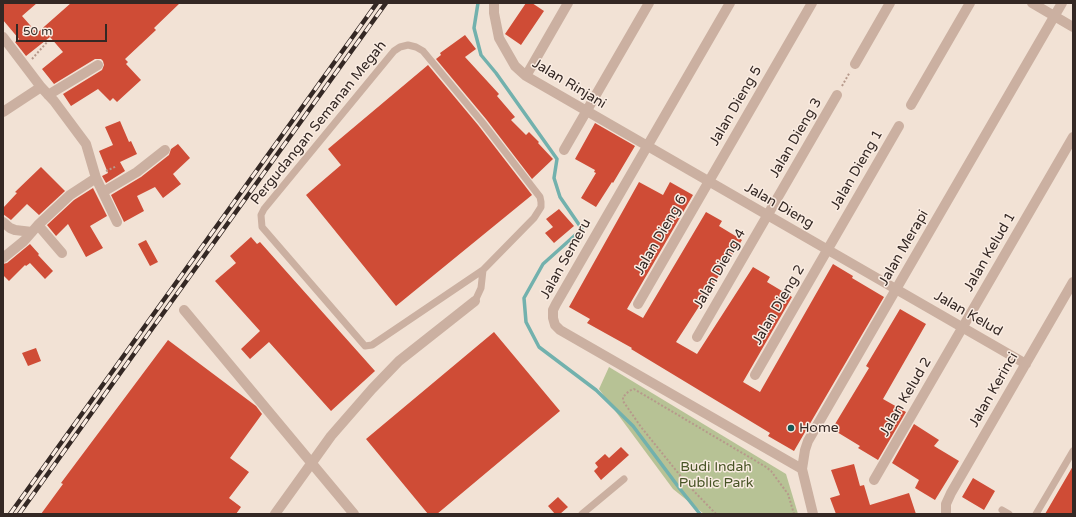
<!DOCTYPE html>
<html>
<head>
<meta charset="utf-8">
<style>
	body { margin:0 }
	#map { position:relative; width:1076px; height:517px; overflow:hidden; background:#f2e2d5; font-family:"Varela Round",sans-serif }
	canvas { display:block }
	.frame { position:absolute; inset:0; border:4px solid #342824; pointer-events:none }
	.scale { position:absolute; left:16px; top:24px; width:91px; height:18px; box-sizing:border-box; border:2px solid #342824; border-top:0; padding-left:5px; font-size:12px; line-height:14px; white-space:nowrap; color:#342824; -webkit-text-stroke:3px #faece2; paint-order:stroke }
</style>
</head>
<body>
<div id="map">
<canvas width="1076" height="517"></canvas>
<div class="frame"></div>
<div class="scale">50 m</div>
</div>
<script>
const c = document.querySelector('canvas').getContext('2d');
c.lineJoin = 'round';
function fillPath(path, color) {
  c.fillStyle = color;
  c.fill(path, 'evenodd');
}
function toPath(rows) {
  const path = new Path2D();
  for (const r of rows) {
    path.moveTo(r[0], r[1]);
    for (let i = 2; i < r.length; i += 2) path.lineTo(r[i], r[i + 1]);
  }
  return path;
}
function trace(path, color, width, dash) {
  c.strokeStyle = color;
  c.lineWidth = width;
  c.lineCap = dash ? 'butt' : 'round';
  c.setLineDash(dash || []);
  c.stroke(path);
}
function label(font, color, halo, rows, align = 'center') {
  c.font = font + ' "Varela Round",sans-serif';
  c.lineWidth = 3;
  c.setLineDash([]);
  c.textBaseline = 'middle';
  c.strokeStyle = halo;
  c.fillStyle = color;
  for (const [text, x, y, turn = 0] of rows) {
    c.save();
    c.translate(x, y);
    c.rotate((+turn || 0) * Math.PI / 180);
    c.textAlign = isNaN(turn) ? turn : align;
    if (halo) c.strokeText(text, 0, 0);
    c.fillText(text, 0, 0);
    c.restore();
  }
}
const green = toPath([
	[609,367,786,474,798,514,704,514,673,489,599,389]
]);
const stream = toPath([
	[478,3,474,28,481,55,496,73,557,159,554,178,560,197,582,229,543,264,524,298,526,322,539,347,596,390,633,426,680,489,700,514]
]);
const building = toPath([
	[3,3,37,3,22,16,37,33,71,3,180,3,154,28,156,30,125,59,128,62,126,64,141,80,117,102,113,98,110,101,98,89,71,106,63,94,102,70,104,65,103,61,101,59,95,59,54,84,42,69,63,52,50,37,26,56,15,42,19,39,3,20],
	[526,3,532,3,544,11,521,45,505,34],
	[465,35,476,49,465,57,499,94,497,96,515,117,511,120,526,135,529,132,539,142,538,143,553,159,532,179,486,119,436,59,441,55,440,53],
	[428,65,478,125,532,195,396,306,306,195,341,165,328,149],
	[120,121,129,142,131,141,137,154,120,162,125,171,106,183,102,176,108,173,99,151,113,145,105,127],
	[595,123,635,146,613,183,612,182,596,207,581,198,596,173,594,172,595,170,575,159],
	[178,144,190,158,173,174,181,184,163,198,155,187,137,196,144,211,124,222,111,195,141,177,169,155,171,149],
	[41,167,65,191,39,215,27,204,11,220,3,214,3,208,17,193,15,192],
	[639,182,663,195,670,182,693,195,627,309,643,318,706,212,722,221,719,226,742,240,676,342,697,354,753,267,770,277,767,282,792,297,743,382,760,392,833,264,853,276,852,278,884,297,794,451,768,436,770,433,631,349,632,348,587,323,590,319,569,307],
	[93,188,107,216,90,226,103,248,86,257,68,224,56,236,47,225,74,200],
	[559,209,574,226,554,243,545,233,553,227,546,219],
	[251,237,257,244,260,242,375,371,331,411,269,342,250,359,241,349,260,331,215,281,236,263,230,256],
	[146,240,158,262,150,266,138,244],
	[30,244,39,254,38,255,53,271,45,279,30,263,26,266,25,265,9,281,3,275,3,264,7,263],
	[900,309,926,324,883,399,906,412,878,460,858,448,860,446,832,429,869,368,866,366],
	[494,332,560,411,437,514,428,514,366,439],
	[168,340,256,406,262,414,230,458,249,472,229,498,241,507,236,514,41,514,63,484,61,483],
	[36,348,41,361,28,366,22,353],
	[914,424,939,440,934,446,959,461,935,500,915,488,919,480,892,463],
	[621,447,629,455,601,480,594,471,598,467,595,463,605,454,609,458],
	[854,464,860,486,864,485,870,505,909,493,916,514,836,514,830,498,840,495,831,470],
	[1073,466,1073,514,1045,514],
	[973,478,995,491,984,510,962,497],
	[558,497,568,507,560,514,555,514,548,506]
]);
const path = toPath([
	[32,59,48,41],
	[842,86,850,72],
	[106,171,117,166],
	[716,514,687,484,641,427,623,401,623,397,629,391,634,389,766,467,771,471,788,494,794,514]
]);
const lane = toPath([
	[475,301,481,288,483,270,534,218,541,207,541,202,540,197,482,122,423,51,416,47,408,45,400,47,394,51,264,209,261,215,262,227,365,346,372,345,483,270],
	[1002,510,1009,514],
	[582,514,624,479],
	[1036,514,1073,451]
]);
const street = toPath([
	[494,3,494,13,499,38,515,66,526,76,1026,364],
	[730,3,556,304,553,310,553,318,555,325,560,330,802,469],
	[1032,3,1073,27],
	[3,37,41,87,54,101,86,144,96,178,117,222],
	[855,64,890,3],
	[526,76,568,3],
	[48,95,98,65],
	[911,105,970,3],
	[3,112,41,87],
	[564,150,649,3],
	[103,192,137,172,165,150],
	[3,222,10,228,15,230,32,232],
	[38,225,62,253],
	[3,258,24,241,38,225,70,195,96,178],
	[638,304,812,3],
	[184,310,354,514],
	[697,337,837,95],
	[755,375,899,126],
	[874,480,1073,137],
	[275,514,331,436,372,389,399,361,475,301],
	[813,514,802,469,805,450,808,441,1062,3],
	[946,514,946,504,951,493,1073,282]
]);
const rail = toPath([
	[10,514,377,3],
	[19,514,386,3]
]);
const markers = [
	[791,428,4,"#175856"]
];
const streetNames = [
	["Jalan Rinjani",569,84,31],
	["Jalan Dieng 5",736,106,-60],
	["Pergudangan Semanan Megah",319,123,-51],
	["Jalan Dieng 3",796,138,-60],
	["Jalan Dieng 1",857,170,-60],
	["Jalan Dieng",779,206,30],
	["Jalan Dieng 6",661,235,-60],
	["Jalan Merapi",904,248,-60],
	["Jalan Kelud 1",990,252,-60],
	["Jalan Semeru",566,259,-61],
	["Jalan Dieng 4",720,269,-60],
	["Jalan Dieng 2",779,305,-60],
	["Jalan Kelud",968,314,30],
	["Jalan Kerinci",994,390,-60],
	["Jalan Kelud 2",906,397,-60]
];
const poiNames = [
	["Home",799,428]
];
const parkNames = [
	["Budi Indah",716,467],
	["Public Park",716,483]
];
fillPath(green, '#b7c295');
trace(stream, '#72b1ad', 3.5);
fillPath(building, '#cf4c36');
trace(path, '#b7998b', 2, [2, 2]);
trace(lane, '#cbb0a1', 7);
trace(street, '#cbb0a1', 10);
trace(rail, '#342824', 4.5);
trace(rail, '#faece2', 3, [9]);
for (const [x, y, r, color] of markers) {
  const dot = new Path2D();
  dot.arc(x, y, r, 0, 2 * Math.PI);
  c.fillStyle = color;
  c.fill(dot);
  trace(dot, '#faece2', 1.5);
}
label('14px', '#342824', '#faece2', streetNames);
label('14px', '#342824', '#faece2', poiNames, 'left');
label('14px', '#485426', '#faece2', parkNames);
</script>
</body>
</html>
